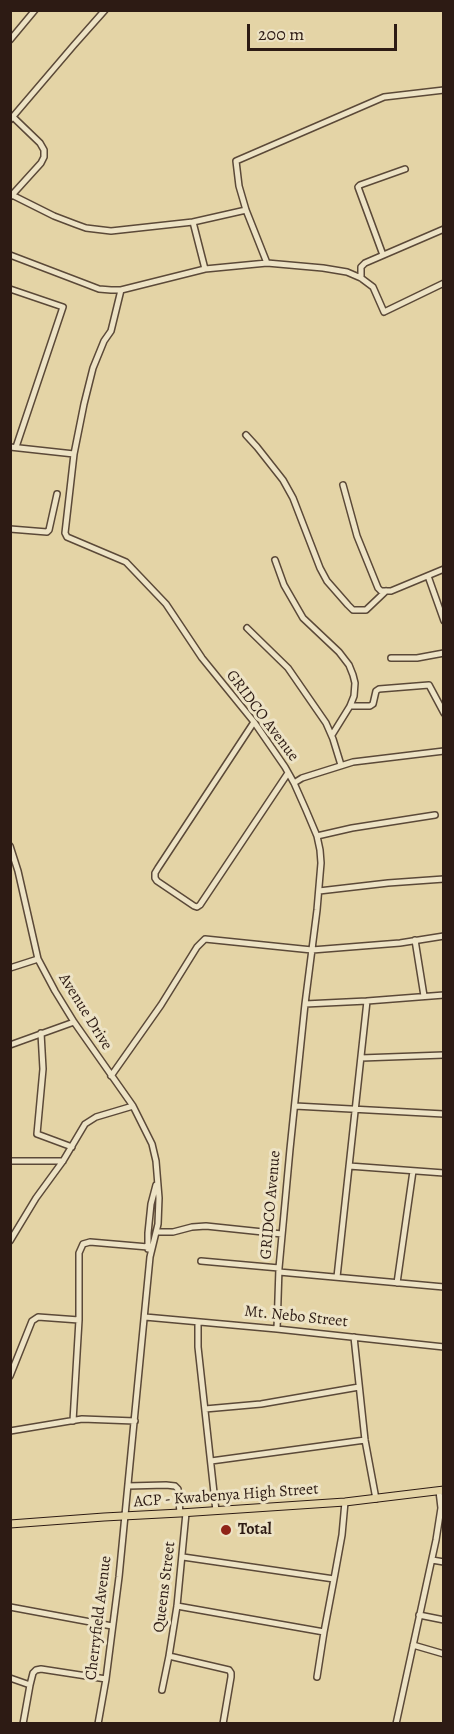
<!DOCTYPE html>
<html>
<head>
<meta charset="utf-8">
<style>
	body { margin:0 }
	#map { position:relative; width:454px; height:1734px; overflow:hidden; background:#e4d4a6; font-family:Alegreya,serif }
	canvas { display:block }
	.frame { position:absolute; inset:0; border:12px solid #2d1b14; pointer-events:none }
	.scale { position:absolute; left:247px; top:24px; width:150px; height:27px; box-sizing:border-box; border:3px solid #2d1b14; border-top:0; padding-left:8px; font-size:18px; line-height:21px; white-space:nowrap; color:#2d1b14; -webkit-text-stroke:4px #ede3c5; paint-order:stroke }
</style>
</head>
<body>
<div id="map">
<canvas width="454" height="1734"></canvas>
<div class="frame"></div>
<div class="scale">200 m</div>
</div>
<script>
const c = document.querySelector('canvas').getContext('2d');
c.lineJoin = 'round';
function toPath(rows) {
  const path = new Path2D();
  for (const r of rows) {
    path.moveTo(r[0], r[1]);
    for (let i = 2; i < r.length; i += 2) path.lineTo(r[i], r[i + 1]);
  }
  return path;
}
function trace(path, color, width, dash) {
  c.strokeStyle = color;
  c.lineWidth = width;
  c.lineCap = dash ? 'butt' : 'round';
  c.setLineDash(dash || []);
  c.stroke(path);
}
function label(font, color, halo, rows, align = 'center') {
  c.font = font + ' Alegreya,serif';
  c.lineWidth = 6;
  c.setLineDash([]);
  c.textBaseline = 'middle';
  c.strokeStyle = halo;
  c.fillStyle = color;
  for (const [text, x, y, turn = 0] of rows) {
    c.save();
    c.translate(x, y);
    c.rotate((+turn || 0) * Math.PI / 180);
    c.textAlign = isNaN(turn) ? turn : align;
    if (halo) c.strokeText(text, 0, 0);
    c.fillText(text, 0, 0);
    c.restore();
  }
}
const minor = toPath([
	[10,40,35,10],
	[10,120,74,45,105,10],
	[12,195,41,163,44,157,44,150,40,143,13,117],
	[10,197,12,195,54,216,75,224,86,228,111,231,193,222,246,210],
	[193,222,205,269],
	[10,255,86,284,99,289,111,290,121,290,205,269,267,263,323,268,347,272,361,278,373,287,384,312,444,283],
	[383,255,358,187,360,185,405,169],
	[267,263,246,210,239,186,236,161,384,97,444,90],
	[361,278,361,267,365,263,444,229],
	[10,289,63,307,16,447],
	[121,290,111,331,104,341,93,368,84,404,74,454,65,533,67,537,126,562,166,604,202,658,254,722,285,767,294,783,306,810,317,836,320,850,321,863,317,910,305,1004,290,1149,279,1268,277,1329],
	[246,435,257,447,283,480,293,498,320,568,327,581,348,605,353,610,366,610,386,591],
	[10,447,74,454],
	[343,485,357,536,378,588,381,591,391,591,444,569],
	[10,529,47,532,49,530,57,494],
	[275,560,284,585,303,618,339,652,349,665,353,675,355,683,354,696,350,706,332,735],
	[428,576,444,621],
	[247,628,288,668,326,723,333,739,341,765],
	[391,658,417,658,444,653],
	[350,706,370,706,373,704,376,691,379,689,429,685,444,713],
	[254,722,158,868,155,873,155,878,157,881,194,906,197,907,200,905,288,773],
	[294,783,302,778,353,762,444,751],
	[317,836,352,828,435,815],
	[10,846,18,871,38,959,55,991,74,1022,133,1106,152,1144,156,1161,159,1198,158,1224,150,1257,119,1577,106,1679,98,1724],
	[319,891,388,883,444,879],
	[415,940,424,996],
	[10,968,38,959],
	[305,1004,367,1001,444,995],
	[41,1033,43,1069,37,1134,72,1147],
	[10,1045,74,1022],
	[361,1058,444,1055],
	[111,1076,161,1005,197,947,205,939,312,950,400,943,444,936],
	[295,1106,444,1114],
	[10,1161,63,1161],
	[349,1166,444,1173],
	[157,1232,173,1232,192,1227,206,1226,282,1234],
	[10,1241,36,1198,63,1161,85,1124,96,1117,133,1106],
	[148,1249,148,1233,151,1204,156,1185],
	[201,1261,279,1268],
	[279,1272,444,1287],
	[337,1277,367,1001],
	[397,1283,413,1171],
	[145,1317,277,1329,444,1347],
	[198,1322,198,1347,216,1511],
	[354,1337,365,1440,376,1499],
	[10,1376,32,1321,38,1317,79,1320],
	[205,1409,261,1404,359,1387],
	[73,1421,79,1320,79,1253,83,1244,90,1242,148,1247],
	[10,1431,82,1419,135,1421],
	[211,1461,365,1440],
	[128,1486,166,1485,175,1486,178,1489,180,1513],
	[186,1513,177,1606,169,1656,229,1670,231,1673,231,1677,223,1724],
	[432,1560,444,1562],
	[334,1579,342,1535,345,1502],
	[177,1606,324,1632,334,1579,183,1557],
	[10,1607,112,1626],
	[419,1615,444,1620],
	[413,1645,444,1654],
	[317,1677,324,1632],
	[10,1678,30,1685],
	[162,1690,169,1656],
	[23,1724,30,1685,33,1673,36,1670,41,1669,106,1679],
	[396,1724,436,1540,441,1508,439,1491]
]);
const major = toPath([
	[10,1524,104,1517,180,1513,345,1502,444,1490]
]);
const markers = [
	[226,1530,6,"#8f2418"]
];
const streetNames = [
	["GRIDCO Avenue",262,716,53],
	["Avenue Drive",85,1012,58],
	["GRIDCO Avenue",271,1205,-85],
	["Mt. Nebo Street",296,1317,6],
	["ACP - Kwabenya High Street",226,1496,-4],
	["Queens Street",165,1587,-83],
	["Cherryfield Avenue",99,1618,-83]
];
const poiNames = [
	["Total",238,1530]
];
trace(minor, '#5b4938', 8);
trace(major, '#2d1b14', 9);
trace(minor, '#ede3c5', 5);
trace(major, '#e4d4a6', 7);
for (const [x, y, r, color] of markers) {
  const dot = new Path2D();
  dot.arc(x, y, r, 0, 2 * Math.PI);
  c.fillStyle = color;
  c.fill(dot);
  trace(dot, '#ede3c5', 2);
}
label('16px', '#2d1b14', '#ede3c5', streetNames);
label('bold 16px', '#2d1b14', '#ede3c5', poiNames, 'left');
</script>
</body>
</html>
